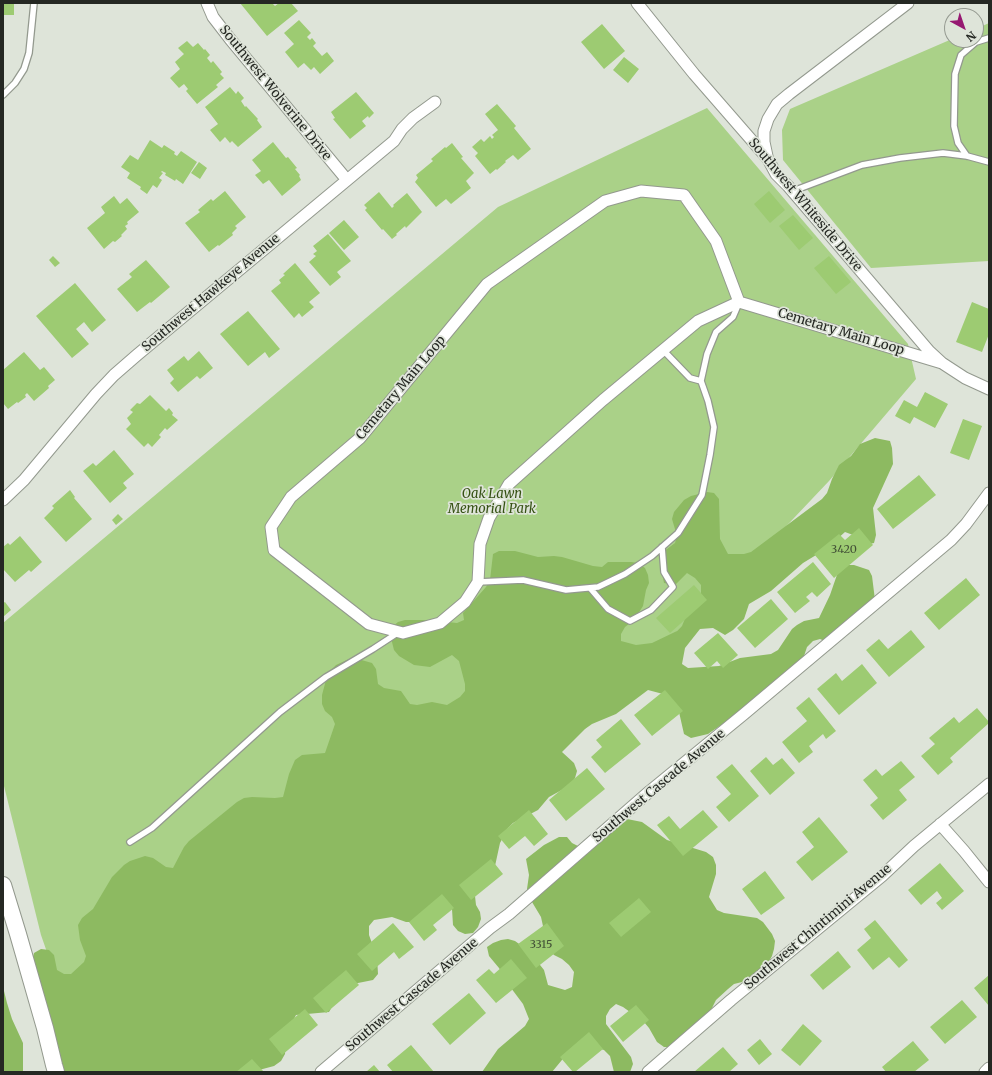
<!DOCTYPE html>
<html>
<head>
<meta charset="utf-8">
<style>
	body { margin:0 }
	#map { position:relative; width:992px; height:1075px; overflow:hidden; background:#dee4d9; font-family:Merriweather,serif }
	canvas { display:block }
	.frame { position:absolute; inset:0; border:4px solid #252823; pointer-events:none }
	.north { position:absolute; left:944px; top:8px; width:40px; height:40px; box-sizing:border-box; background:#dee4d9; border:1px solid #949990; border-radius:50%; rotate:140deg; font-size:11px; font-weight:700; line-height:16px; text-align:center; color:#252823 }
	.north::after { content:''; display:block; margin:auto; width:14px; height:18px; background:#961871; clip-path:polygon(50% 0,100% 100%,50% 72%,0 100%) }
</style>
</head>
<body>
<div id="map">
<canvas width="992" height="1075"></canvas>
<div class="frame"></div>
<div class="north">N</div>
</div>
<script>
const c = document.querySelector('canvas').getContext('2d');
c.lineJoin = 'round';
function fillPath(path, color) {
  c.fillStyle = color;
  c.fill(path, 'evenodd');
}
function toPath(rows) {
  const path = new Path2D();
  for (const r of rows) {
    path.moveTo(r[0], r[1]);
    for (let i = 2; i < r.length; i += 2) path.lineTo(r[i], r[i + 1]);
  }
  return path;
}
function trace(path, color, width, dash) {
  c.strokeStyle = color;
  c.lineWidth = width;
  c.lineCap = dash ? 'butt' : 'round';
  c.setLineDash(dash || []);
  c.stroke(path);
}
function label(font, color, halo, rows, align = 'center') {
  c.font = font + ' Merriweather,serif';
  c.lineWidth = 3.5;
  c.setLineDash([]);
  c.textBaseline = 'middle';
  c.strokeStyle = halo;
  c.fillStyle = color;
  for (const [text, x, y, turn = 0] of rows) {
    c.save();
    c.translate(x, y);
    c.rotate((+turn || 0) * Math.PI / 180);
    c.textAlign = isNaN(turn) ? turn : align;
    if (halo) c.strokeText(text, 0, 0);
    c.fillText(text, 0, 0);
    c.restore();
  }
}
const green = toPath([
	[989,23,989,261,871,268,783,160,782,130,790,109,952,39,976,40,976,29],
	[707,108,908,344,916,379,829,481,776,537,647,660,151,1072,77,1072,56,978,41,935,3,782,3,623,498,207]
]);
const forest = toPath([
	[875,438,890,441,892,448,893,464,873,508,876,535,874,543,865,545,853,535,845,532,826,549,803,563,771,591,749,604,744,619,733,630,725,635,713,628,700,629,685,648,682,664,688,668,719,666,740,658,771,654,778,650,792,629,797,625,804,621,819,618,830,595,839,569,847,565,854,565,869,570,872,576,875,600,827,642,820,639,813,641,807,647,802,662,737,714,708,734,691,738,684,734,679,712,663,694,648,690,616,714,592,724,585,729,562,752,574,763,577,771,575,778,571,785,549,797,538,810,513,823,508,828,500,843,495,866,475,896,476,905,480,912,481,919,478,927,473,933,465,934,458,931,453,925,452,909,441,901,415,922,406,922,392,917,374,920,369,926,369,935,377,957,378,974,373,980,348,985,342,990,329,1012,296,1015,289,1029,286,1037,285,1054,281,1061,274,1066,259,1070,256,1072,133,1072,124,1071,115,1072,55,1072,32,961,34,953,41,949,49,950,54,955,57,970,64,974,71,974,84,962,86,956,80,940,78,925,82,918,93,909,112,877,124,865,130,861,145,856,153,858,166,867,173,868,184,847,189,841,237,802,244,798,252,797,275,798,283,797,289,774,295,760,302,755,325,753,335,724,332,717,325,711,322,704,322,695,326,680,331,670,336,665,349,659,358,659,372,663,376,669,378,684,384,688,401,691,410,704,417,705,432,702,447,705,460,697,465,691,465,684,459,661,452,655,430,667,414,665,399,656,394,650,390,634,392,627,398,622,405,620,428,620,457,623,464,620,463,613,486,587,490,580,493,554,499,551,515,551,538,557,554,556,562,557,593,566,602,567,608,562,631,562,638,563,645,568,648,575,649,583,646,590,643,606,634,620,625,627,621,634,621,641,636,645,652,643,677,631,682,626,691,604,697,599,701,593,701,585,695,578,687,573,675,585,664,583,661,568,660,559,663,552,675,543,677,536,672,519,674,512,684,500,691,496,707,492,714,493,719,499,720,539,728,554,744,554,751,552,822,499,827,493,832,479,839,465,851,456,860,444],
	[612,818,627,819,642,822,667,840,706,852,713,857,716,865,716,874,709,897,717,910,724,913,757,918,763,922,772,934,775,941,774,949,772,956,764,970,758,975,742,982,734,984,728,989,716,1000,705,1022,672,1047,664,1047,657,1042,649,1028,644,1022,623,1007,616,1004,610,1009,606,1016,606,1024,631,1057,633,1064,630,1072,614,1072,610,1056,604,1050,579,1043,571,1049,552,1072,482,1072,498,1049,525,1026,529,1019,523,1004,508,984,499,968,489,956,487,947,493,943,501,940,508,939,515,941,529,951,544,970,548,985,565,990,572,987,574,972,569,965,562,959,554,955,548,949,541,917,529,897,527,889,529,875,526,859,544,845,559,837,567,837,572,843,578,846,586,847],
	[3,987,7,1003,12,1019,23,1043,23,1072,3,1072]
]);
const building = toPath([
	[3,3,14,3,14,15,3,15],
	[240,3,272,3,275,6,279,3,291,3,298,11,267,36],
	[299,20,311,33,307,37,310,40,312,38,316,43,313,46,322,56,327,52,334,61,320,74,314,67,311,70,304,63,298,68,285,52,294,44,284,33],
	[602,24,625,51,604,69,581,42],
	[187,41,193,47,198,43,204,50,205,49,210,55,207,58,211,63,213,61,222,72,220,74,224,78,216,85,218,87,197,104,186,91,188,89,184,84,179,88,170,78,180,69,175,62,184,54,178,48],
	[624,57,639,69,628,83,613,70],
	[230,87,236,94,238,91,244,98,241,101,245,107,246,106,258,119,257,120,262,127,238,147,232,141,230,143,225,137,220,142,210,130,218,124,205,107],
	[356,92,374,113,369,118,368,116,362,121,366,126,350,139,333,119,335,118,331,112],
	[497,104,516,126,514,128,531,149,518,160,513,155,505,161,506,162,497,170,496,169,490,174,475,156,478,153,472,147,481,139,484,142,490,136,492,139,494,137,492,135,498,130,485,114],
	[150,140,162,148,164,145,175,152,174,154,177,156,181,151,197,162,183,184,176,179,175,181,165,175,166,173,162,171,161,172,163,173,159,178,162,180,157,188,153,185,147,194,140,189,141,187,127,178,130,173,121,167,130,155,138,160],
	[273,142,286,158,288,157,297,168,295,169,300,175,299,176,301,180,282,196,269,180,263,184,255,175,261,171,252,160],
	[452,143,463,157,461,158,474,173,466,181,471,188,451,204,446,199,436,207,415,182,418,178,416,175,433,161,431,159,445,147,446,148],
	[199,162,207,168,200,179,191,173],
	[225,191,246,217,235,226,237,228,232,233,233,235,219,246,218,245,209,252,185,223,200,212,198,210,211,199,213,201],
	[769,191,785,210,770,223,754,204],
	[379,192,392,208,394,206,393,205,407,193,422,212,406,228,405,226,396,234,397,235,392,239,383,229,382,230,365,210,367,208,364,205],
	[114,196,120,204,127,198,139,212,127,222,128,224,125,226,127,229,121,235,122,236,115,242,113,241,104,249,87,228,105,213,101,207],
	[793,215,813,238,799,250,779,226],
	[344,220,359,237,344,250,329,233],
	[328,234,351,261,337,272,341,277,330,286,309,262,316,256,313,254,317,251,313,246],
	[53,256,60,263,55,267,49,260],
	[829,256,851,282,836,294,814,268],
	[146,260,170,287,151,303,150,302,137,312,117,289,132,277,129,274],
	[295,263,320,293,309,302,314,307,302,317,299,313,294,318,271,291,281,283,279,280,285,275,283,274],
	[75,283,106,320,92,332,84,322,76,329,89,344,72,358,36,316],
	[972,302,989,309,989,334,982,352,956,342],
	[248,311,280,349,269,358,265,352,248,366,220,334],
	[199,351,213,368,200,379,197,376,178,392,170,383,174,379,167,370,184,356,188,361],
	[24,352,40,370,44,367,55,380,48,386,49,388,34,401,27,393,25,395,26,397,18,403,17,402,8,409,3,403,3,370],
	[925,392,948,404,935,428,914,417,910,424,895,416,904,400,917,407],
	[150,395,166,411,169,408,173,413,172,415,178,420,167,430,165,428,159,435,161,437,152,447,148,443,144,447,126,429,131,424,127,418,133,412,130,410,137,403,140,404],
	[963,419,982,426,969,460,950,453],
	[114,450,134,474,123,483,127,488,110,503,83,471,93,463,96,466],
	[919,475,936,495,893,529,877,509],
	[70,490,75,497,74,498,92,519,66,542,44,518,54,508,52,506],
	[118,514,123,519,116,525,112,520],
	[859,528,873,545,834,578,814,554,839,534,845,540],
	[20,536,42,562,31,572,29,570,15,582,3,569,3,547,8,543,10,545],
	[813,562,831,584,817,597,812,592,806,597,810,601,795,613,777,592],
	[966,578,980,595,939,630,924,613],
	[694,585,707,600,670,633,656,618],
	[771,599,788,619,755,648,737,628],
	[5,602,11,610,3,617,3,603],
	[911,630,925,647,889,677,866,650,879,639,888,649],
	[718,633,738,655,723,668,717,661,708,669,694,653],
	[862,664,877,683,839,715,817,689,836,673,842,681],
	[665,690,683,711,652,736,634,715],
	[809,697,836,731,826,739,823,734,809,746,813,752,799,763,782,742,807,721,796,708],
	[977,708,989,722,989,723,950,758,953,762,938,775,921,756,935,744,929,738,954,717,959,723],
	[621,719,641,744,605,773,591,757,602,747,596,740],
	[766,757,773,765,782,758,795,773,770,795,750,771],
	[901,761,915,777,899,790,907,800,883,820,870,805,878,798,863,780,876,769,882,776],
	[732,764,759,796,729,822,716,807,731,794,716,777],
	[587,768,605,789,566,821,549,800],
	[529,810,548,834,534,846,525,836,509,849,498,836],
	[703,810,718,827,683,856,657,825,669,816,680,829],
	[819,817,848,852,812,881,796,862,814,847,802,832],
	[491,859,503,874,471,900,459,885],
	[940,863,964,891,942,910,936,903,942,898,937,891,921,905,908,890],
	[765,871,785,898,761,915,742,889],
	[442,894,454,908,433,925,437,930,424,941,409,922],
	[639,898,651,912,621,937,609,923],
	[875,920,908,960,899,968,889,957,873,970,857,950,871,938,864,929],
	[393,923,414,947,399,959,394,952,372,971,357,954],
	[547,923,564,946,536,968,518,944],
	[838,951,851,967,823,990,810,975],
	[511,959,527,978,496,1003,476,980,489,969,494,974],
	[346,970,359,985,326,1013,313,998],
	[989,975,989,1006,974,988],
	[469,993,486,1013,450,1045,432,1024],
	[962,1000,977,1017,945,1044,930,1027],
	[636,1005,649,1020,623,1042,610,1026],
	[305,1009,318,1025,282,1055,269,1039],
	[803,1024,822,1041,800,1066,781,1050],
	[589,1032,603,1049,575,1072,573,1072,560,1057],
	[760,1039,772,1054,759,1065,747,1050],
	[913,1041,929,1060,914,1072,886,1072,882,1067],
	[411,1045,434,1072,393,1072,387,1065],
	[723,1047,738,1064,729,1072,694,1072],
	[252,1059,264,1072,236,1072],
	[374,1065,380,1072,366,1072]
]);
const lane = toPath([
	[3,95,15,83,24,69,29,53,34,3],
	[967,156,958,143,954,126,955,74,961,55,976,42,989,38],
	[793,191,862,165,900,158,943,153,967,156,989,162],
	[663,350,690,378,701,381],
	[478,582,523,580,566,590,598,587,625,574,652,556,678,533,702,495,710,455,714,427,708,401,701,381,707,354,716,332,733,317,739,303],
	[590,588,608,609,630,621,651,610,673,587,664,572,662,547],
	[130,842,152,828,280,712,326,677,373,649,399,632]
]);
const street = toPath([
	[207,3,213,17,230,39,347,180],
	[637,3,694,74,768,159,776,174,788,186,929,351,942,363,965,378,989,389],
	[767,156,764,142,764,131,768,119,777,104,789,94,908,3],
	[739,302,716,241,684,195,641,191,605,201,487,284,360,438,291,497,271,527,274,550,369,624,403,633,440,623,465,602,478,582,480,544,489,518,509,484,603,400,698,321,739,302,942,363],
	[3,500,24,480,96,394,114,375,137,355,394,141,402,129,413,118,435,102],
	[940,824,964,851,989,882],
	[321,1072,490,928,509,914,650,791,744,714,951,540,966,524,989,493],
	[648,1072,731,1000,882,876,914,846,989,784],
	[985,1072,989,1068]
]);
const secondary = toPath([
	[3,885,18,934,45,1028,54,1065,56,1072]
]);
const numberNames = [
	["3420",844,550],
	["3315",541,945]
];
const streetNames = [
	["Southwest Wolverine Drive",275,93,51],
	["Southwest Whiteside Drive",805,205,50],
	["Southwest Hawkeye Avenue",211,293,-40],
	["Cemetary Main Loop",841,332,17],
	["Cemetary Main Loop",401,388,-50],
	["Southwest Cascade Avenue",659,786,-40],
	["Southwest Chintimini Avenue",818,927,-40],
	["Southwest Cascade Avenue",412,995,-40]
];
const parkNames = [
	["Oak Lawn",492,494],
	["Memorial Park",492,509]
];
fillPath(green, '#aad188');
fillPath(forest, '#8dba61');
fillPath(building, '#9dcb72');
trace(lane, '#93998e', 8);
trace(street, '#93998e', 13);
trace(secondary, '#93998e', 18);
trace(lane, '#fff', 5.5);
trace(street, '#fff', 11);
trace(secondary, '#fff', 16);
label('11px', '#435137', null, numberNames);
label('13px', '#252823', '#dee4d9', streetNames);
label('italic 13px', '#365214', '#dee4d9', parkNames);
</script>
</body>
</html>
